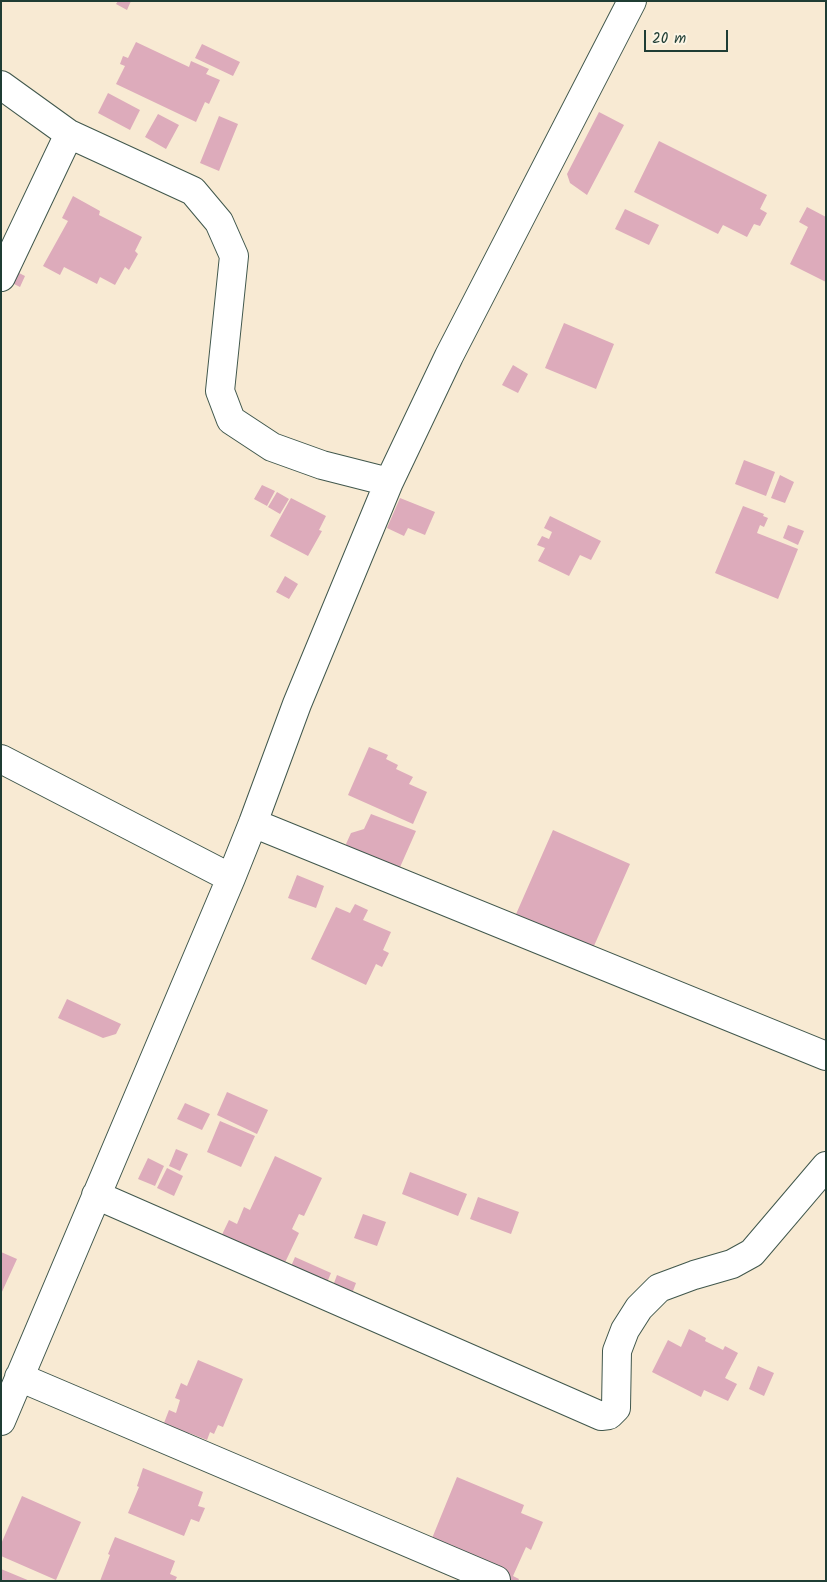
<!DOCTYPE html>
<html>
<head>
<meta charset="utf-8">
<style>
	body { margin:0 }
	#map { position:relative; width:827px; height:1582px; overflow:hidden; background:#f8ead3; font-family:Kalam,sans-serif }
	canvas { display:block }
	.frame { position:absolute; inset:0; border:2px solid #1f3d34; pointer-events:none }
	.scale { position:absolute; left:644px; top:30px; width:84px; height:22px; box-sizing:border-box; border:2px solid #1f3d34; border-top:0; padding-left:6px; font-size:15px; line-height:18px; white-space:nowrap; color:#1f3d34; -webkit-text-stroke:4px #fcf5e5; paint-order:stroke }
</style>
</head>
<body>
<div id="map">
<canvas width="827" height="1582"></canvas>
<div class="frame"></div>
<div class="scale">20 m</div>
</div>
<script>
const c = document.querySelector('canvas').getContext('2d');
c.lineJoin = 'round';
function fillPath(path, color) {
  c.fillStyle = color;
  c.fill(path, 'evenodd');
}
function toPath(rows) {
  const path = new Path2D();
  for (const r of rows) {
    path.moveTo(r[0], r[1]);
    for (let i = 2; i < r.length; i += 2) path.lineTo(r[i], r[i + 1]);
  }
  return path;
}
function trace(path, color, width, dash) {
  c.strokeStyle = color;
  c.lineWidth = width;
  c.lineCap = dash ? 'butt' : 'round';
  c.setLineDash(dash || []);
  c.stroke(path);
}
const building = toPath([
	[118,1,131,1,127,10,116,4],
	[136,42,189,67,191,61,209,69,206,74,220,80,209,104,205,102,196,122,116,84,125,66,120,64,123,56,128,58],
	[202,44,240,62,233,76,195,58],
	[108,93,140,110,130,130,98,113],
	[599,112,624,125,587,195,570,183,567,174],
	[158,114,179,125,166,149,145,137],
	[219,116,238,124,219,171,200,163],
	[659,141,767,195,760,209,767,213,760,226,754,224,747,237,723,225,718,234,634,192],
	[73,196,100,211,99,215,142,237,135,251,138,254,129,270,125,267,115,285,100,277,97,284,64,267,60,275,43,266,68,221,62,218],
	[807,207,826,217,826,282,790,264,808,227,799,222],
	[625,209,659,225,649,245,615,229],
	[15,271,25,276,20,287,10,282],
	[564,323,614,344,596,389,545,368],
	[513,365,528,374,518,393,502,385],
	[744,460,775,472,766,496,735,484],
	[780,475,794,482,785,503,771,498],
	[262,485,275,491,267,506,254,499],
	[277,492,289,499,280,514,268,507],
	[291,498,326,516,319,530,322,531,308,556,270,536],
	[400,498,435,512,425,535,408,528,404,536,387,528],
	[743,506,764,514,763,516,768,518,764,527,760,525,757,533,798,549,778,599,715,573],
	[550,516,601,541,591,560,580,555,569,576,538,561,545,548,537,545,542,536,549,539,552,532,544,528],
	[788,525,804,531,798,545,783,538],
	[285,576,298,584,289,599,276,592],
	[369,747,388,755,386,759,398,765,396,769,413,777,409,784,427,792,413,824,348,795],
	[371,814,416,831,397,874,351,854,346,844,351,833,364,829],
	[553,830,630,864,590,955,513,921],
	[297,875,324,886,316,908,288,898],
	[355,904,368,910,363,920,391,932,383,950,389,953,382,967,376,964,366,985,311,959,336,907,350,913],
	[67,999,121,1024,116,1034,103,1038,58,1018],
	[227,1092,268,1110,257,1134,217,1115],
	[185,1103,210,1114,202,1130,177,1119],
	[220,1121,255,1136,241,1167,207,1152],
	[176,1149,188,1154,180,1171,169,1166],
	[275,1156,322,1178,304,1216,299,1214,292,1229,299,1233,281,1271,218,1243,229,1220,237,1224,244,1207,250,1210],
	[148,1158,164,1166,155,1186,138,1179],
	[167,1168,183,1176,174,1196,157,1188],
	[410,1172,467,1194,458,1216,402,1194],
	[478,1197,519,1212,511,1234,470,1219],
	[363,1214,386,1222,377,1246,354,1238],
	[1,1252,17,1259,1,1294],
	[295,1257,331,1273,323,1292,287,1276],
	[337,1275,356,1283,350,1299,331,1291],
	[689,1329,706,1338,705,1341,723,1350,725,1346,738,1353,725,1378,737,1384,728,1401,704,1390,701,1397,652,1372,668,1340,681,1347],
	[198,1360,243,1379,223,1427,218,1425,214,1434,210,1432,207,1440,189,1433,185,1444,166,1437,171,1426,164,1423,169,1410,176,1413,180,1400,175,1398,181,1383,187,1386],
	[758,1366,774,1373,764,1396,749,1389],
	[143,1468,203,1492,198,1506,205,1508,199,1522,191,1519,184,1536,128,1513,139,1487,137,1486],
	[457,1477,524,1505,521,1513,543,1522,531,1550,526,1547,513,1576,519,1579,518,1581,492,1581,426,1553],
	[22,1496,81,1522,56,1580,1,1556,1,1544],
	[115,1537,175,1561,170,1574,177,1577,175,1581,100,1581,110,1555,108,1554],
	[1,1569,30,1581,1,1581]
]);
const minor = toPath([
	[1,85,69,134,193,191,219,222,234,256,220,391,231,420,272,447,322,465,389,482],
	[1,277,69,134],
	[1,759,231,878],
	[253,823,826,1056],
	[96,1195,601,1416,609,1415,616,1408,617,1351,625,1330,639,1308,659,1288,694,1275,732,1264,752,1253,826,1166],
	[19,1377,496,1580],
	[1,1421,231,878,253,823,297,704,389,482,449,356,632,1]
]);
fillPath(building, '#ddabbb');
trace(minor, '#40574c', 30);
trace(minor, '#fff', 28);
</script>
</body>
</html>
